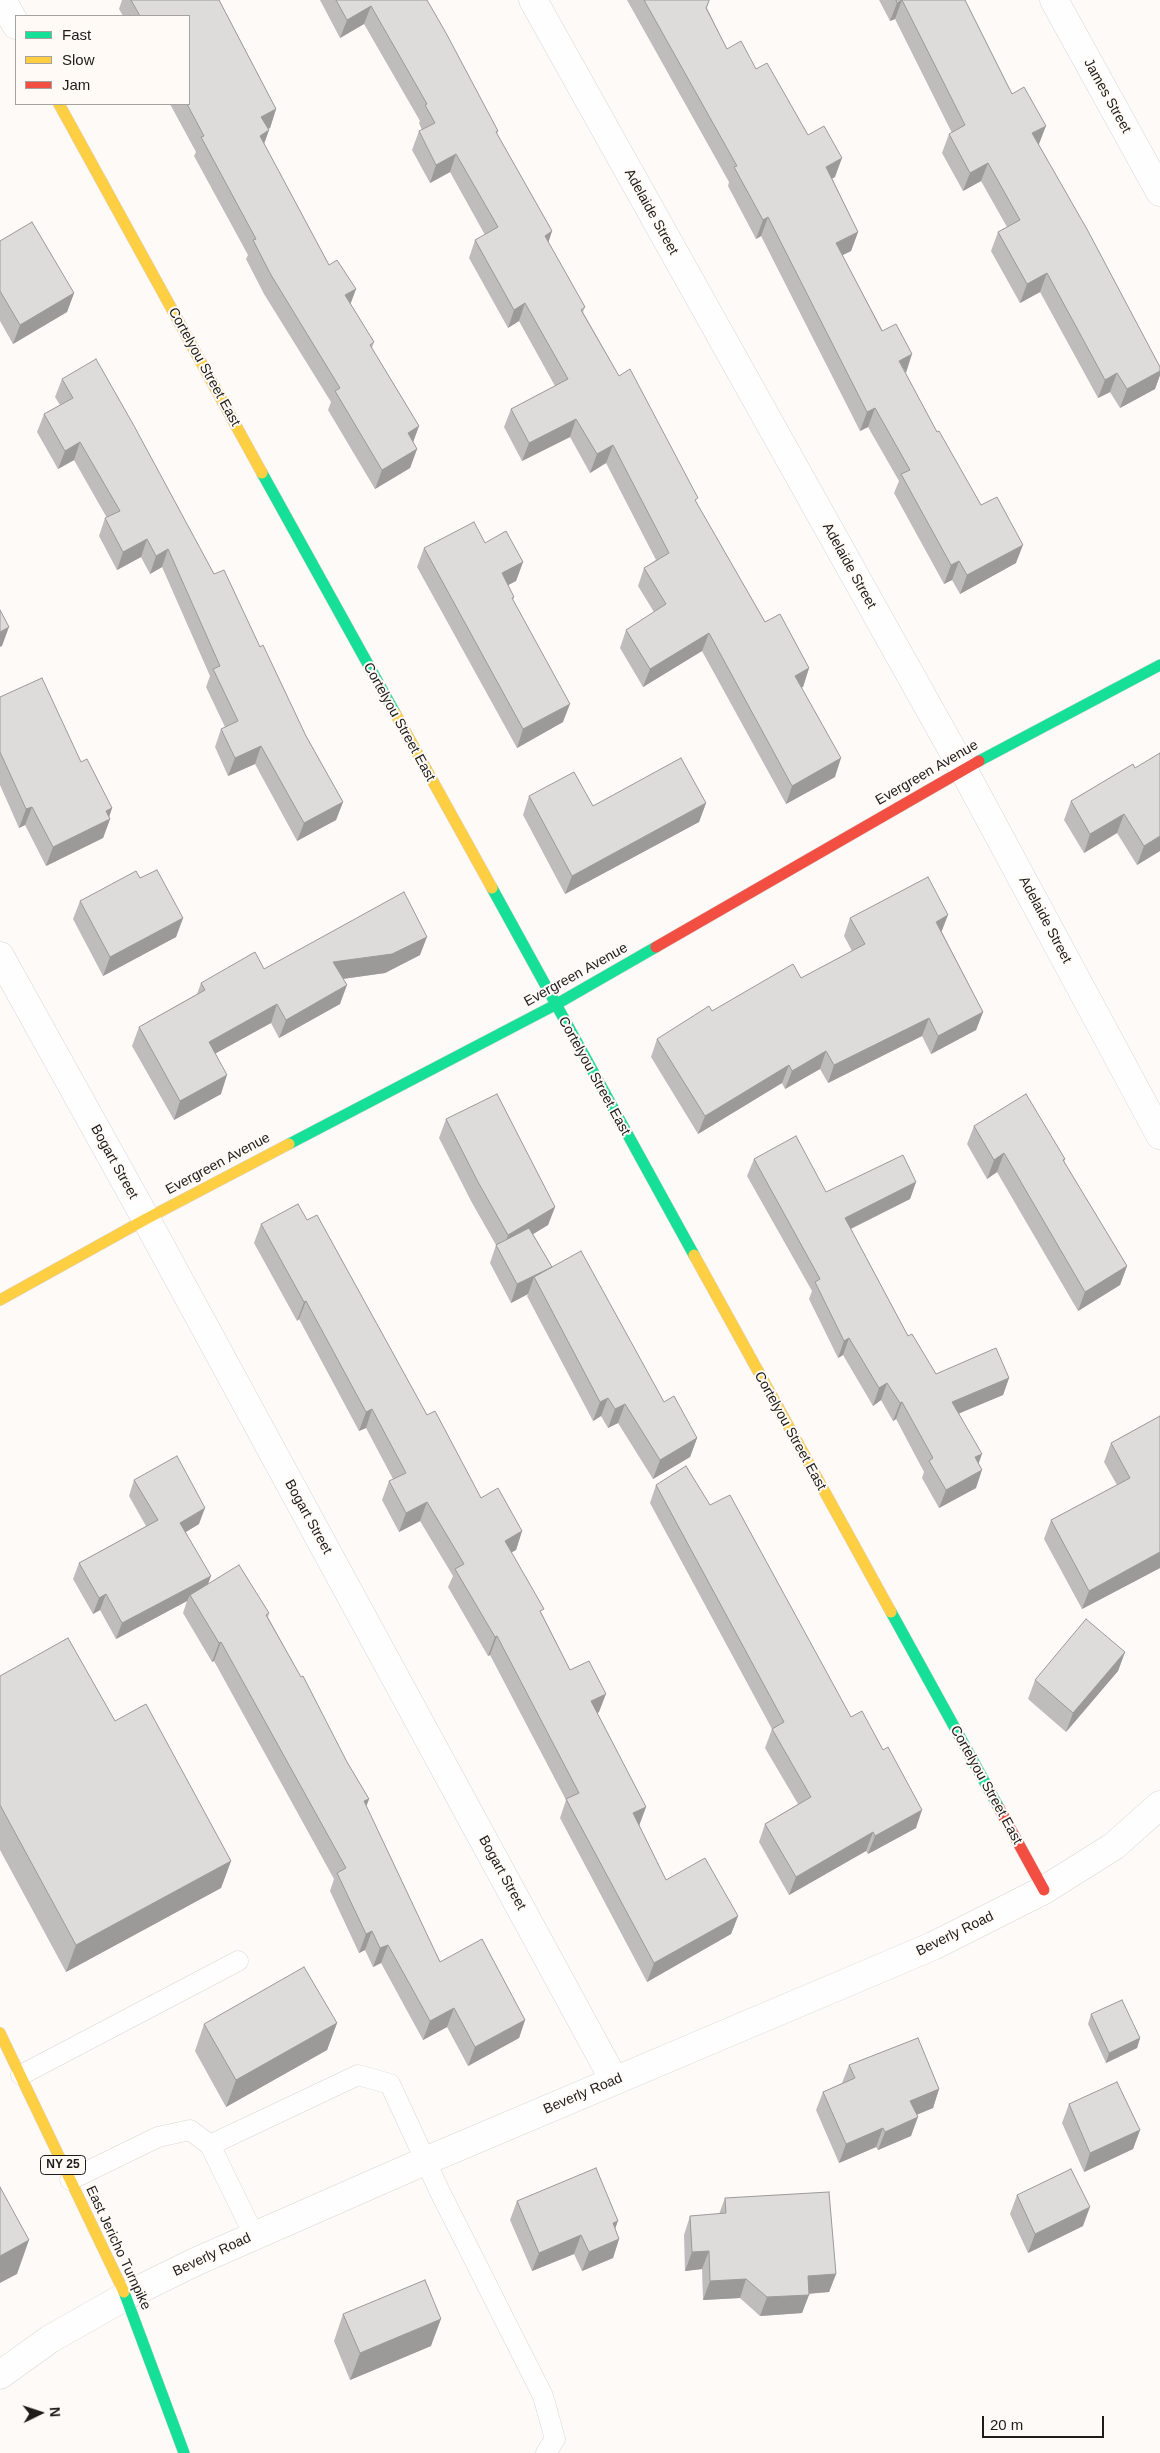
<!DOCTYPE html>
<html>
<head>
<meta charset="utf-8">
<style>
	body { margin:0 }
	#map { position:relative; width:1160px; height:2453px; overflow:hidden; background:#fdfaf8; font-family:Helvetica,sans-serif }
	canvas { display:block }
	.legend { position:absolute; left:15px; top:15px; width:175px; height:90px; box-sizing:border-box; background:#fffaf6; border:1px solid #a5a19e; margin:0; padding:6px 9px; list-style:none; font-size:15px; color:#1e1c19 }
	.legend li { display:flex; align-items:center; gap:10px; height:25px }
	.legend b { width:25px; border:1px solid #a5a19e }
	.north { position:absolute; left:15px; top:2388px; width:50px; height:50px; -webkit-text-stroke:4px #fffaf6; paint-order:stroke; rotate:86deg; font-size:14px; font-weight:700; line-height:20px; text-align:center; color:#1e1c19 }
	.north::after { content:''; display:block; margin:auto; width:18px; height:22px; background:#1e1c19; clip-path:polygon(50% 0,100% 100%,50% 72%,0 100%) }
	.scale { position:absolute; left:982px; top:2416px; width:122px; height:22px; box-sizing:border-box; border:2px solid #1e1c19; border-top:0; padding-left:6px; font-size:15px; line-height:18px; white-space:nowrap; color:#1e1c19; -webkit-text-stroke:4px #fffaf6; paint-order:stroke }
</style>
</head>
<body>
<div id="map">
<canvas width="1160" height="2453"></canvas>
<ul class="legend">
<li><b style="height:6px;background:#16e098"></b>Fast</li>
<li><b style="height:6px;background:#ffcf43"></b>Slow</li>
<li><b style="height:6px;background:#f24e42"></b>Jam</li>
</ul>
<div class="north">N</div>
<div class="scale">20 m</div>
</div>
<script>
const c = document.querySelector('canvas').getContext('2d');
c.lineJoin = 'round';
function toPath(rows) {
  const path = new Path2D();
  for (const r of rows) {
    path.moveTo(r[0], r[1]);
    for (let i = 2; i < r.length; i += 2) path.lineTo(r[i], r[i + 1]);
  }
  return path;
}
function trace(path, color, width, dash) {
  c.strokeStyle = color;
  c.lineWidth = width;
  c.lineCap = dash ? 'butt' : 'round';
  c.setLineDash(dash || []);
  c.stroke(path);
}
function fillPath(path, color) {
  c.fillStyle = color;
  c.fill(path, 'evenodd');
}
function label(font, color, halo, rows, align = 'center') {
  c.font = font + ' Helvetica,sans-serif';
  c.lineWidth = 4;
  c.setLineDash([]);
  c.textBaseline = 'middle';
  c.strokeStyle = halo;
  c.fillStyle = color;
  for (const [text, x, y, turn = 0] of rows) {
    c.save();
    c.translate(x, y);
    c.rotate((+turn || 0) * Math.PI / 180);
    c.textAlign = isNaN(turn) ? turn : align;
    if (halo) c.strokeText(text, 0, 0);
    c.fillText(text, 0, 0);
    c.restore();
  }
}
const lane = toPath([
	[21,2075,238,1961],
	[210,2145,254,2235],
	[70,2180,158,2137,190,2130,210,2145,358,2075,390,2084,440,2192,543,2396,555,2439,546,2453]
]);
const street = toPath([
	[2,0,16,25],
	[533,0,963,769,1160,1135],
	[1054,0,1160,192],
	[0,956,146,1219,614,2080],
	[0,2375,50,2339,126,2296,195,2262,425,2161,933,1946,1044,1890,1114,1846,1160,1805]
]);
const fast = toPath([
	[262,473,395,713],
	[979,761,1160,665],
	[492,888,694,1255],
	[289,1144,555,1005,656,947],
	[891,1612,999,1808],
	[124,2292,184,2453]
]);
const slow = toPath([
	[59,104,262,473],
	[395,713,492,888],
	[694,1255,891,1612],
	[0,1300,146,1219,289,1144],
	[0,2033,124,2292]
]);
const jam = toPath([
	[656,947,979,761],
	[999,1808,1044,1890]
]);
const wall = toPath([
	[122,0,219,0,276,109,270,128,268,128,269,130,264,144,329,265,356,289,350,303,374,342,372,348,419,426,413,442,417,449,410,468,375,489,328,410,331,402,264,294,246,259,248,255,194,156,196,152,170,104,189,104,189,16,123,16,119,9],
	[320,0,427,0,498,131,497,134,552,231,548,242,585,307,583,312,619,376,696,502,765,622,809,668,803,687,801,687,835,777,786,804,702,651,643,687,620,648,626,630,654,612,638,586,644,568,656,560,606,463,590,473,570,437,522,461,504,427,511,409,555,386,519,321,508,328,469,258,475,240,485,235,450,172,430,183,412,150,419,131,422,130,419,123,420,121,364,24,340,38],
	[627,0,709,0,707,8,727,49,756,69,808,135,835,177,832,178,858,232,851,251,842,255,937,432,1016,563,960,594,952,580,944,584,894,493,899,481,868,427,860,431,761,236,756,239,728,186,729,182],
	[879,0,965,0,1012,94,1039,145,1160,367,1160,375,1155,389,1120,408,1110,392,1098,398,1040,292,1020,303,991,251,998,232,1007,227,981,181,963,191,942,153,949,134,952,133,895,19,890,21],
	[0,241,74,293,67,312,13,344,0,321],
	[62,379,214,574,260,647,306,736,343,802,336,820,297,841,255,764,228,776,215,747,221,729,225,727,206,687,210,676,162,567,150,574,141,557,117,570,99,536,105,518,107,518,74,460,58,469,37,432,44,414,60,405,55,397],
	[485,543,523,562,516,581,508,585,514,597,513,600,563,722,517,748,417,567,424,548],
	[0,697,81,762,112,808,109,817,110,819,103,838,46,866,25,825,19,828,0,785],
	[1133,764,1160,851,1137,865,1117,833,1084,853,1064,820,1071,801],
	[529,796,593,806,706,803,699,822,565,894,523,815],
	[140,878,183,918,176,937,103,976,73,919,80,901],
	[850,918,942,932,983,1012,976,1030,931,1054,922,1036,828,1083,820,1069,785,1089,782,1083,698,1134,651,1057,657,1039,712,1011,801,978,852,951,844,936],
	[420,955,385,973,343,979,340,1004,279,1038,271,1023,215,1053,221,1094,174,1120,132,1046,139,1027,197,994,201,983,264,969],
	[446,1119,555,1207,548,1225,533,1234,552,1267,664,1402,697,1438,690,1457,653,1479,618,1423,608,1428,601,1416,593,1421,527,1296,528,1294,511,1303,490,1263,496,1245,471,1201,439,1138],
	[974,1126,1065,1159,1064,1162,1127,1266,1120,1285,1078,1311,997,1172,987,1179,967,1144],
	[754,1159,826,1192,916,1182,910,1199,851,1229,908,1336,936,1374,1009,1378,1003,1395,959,1413,978,1464,976,1488,939,1508,922,1478,924,1472,896,1419,893,1421,881,1400,873,1406,843,1355,838,1358,809,1299,812,1291,747,1176],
	[307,1220,427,1415,481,1498,522,1531,516,1550,511,1552,570,1670,599,1712,597,1713,646,1807,639,1825,666,1880,738,1916,731,1934,647,1982,560,1818,566,1800,490,1655,488,1656,448,1587,453,1576,420,1521,399,1532,382,1500,389,1481,393,1479,366,1428,359,1431,299,1319,297,1321,254,1243,261,1224],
	[1160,1416,1160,1568,1082,1609,1044,1539,1051,1520,1117,1485,1104,1462,1111,1443],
	[134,1480,199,1524,186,1532,208,1584,269,1613,268,1617,347,1762,369,1799,366,1806,440,1962,525,2020,519,2038,468,2066,447,2027,423,2040,381,1963,373,1967,365,1950,359,1953,330,1891,334,1879,214,1661,212,1662,183,1613,187,1601,116,1639,100,1610,93,1614,73,1579,79,1563,146,1526,129,1496],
	[656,1485,710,1505,851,1717,916,1828,868,1854,866,1851,789,1895,759,1842,765,1824,798,1804,765,1748,772,1729,650,1503],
	[1125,1652,1118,1671,1066,1732,1028,1699,1035,1680],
	[0,1676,115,1721,231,1861,221,1888,66,1972,0,1850],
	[1091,2014,1140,2038,1137,2048,1106,2063,1088,2024],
	[337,2023,327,2050,226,2107,195,2051,204,2024],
	[849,2065,939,2089,933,2108,916,2115,911,2136,878,2150,876,2147,839,2163,816,2110,823,2092,842,2083],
	[1069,2104,1140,2130,1133,2149,1084,2172,1062,2123],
	[1017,2195,1083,2226,1028,2253,1010,2214],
	[725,2198,836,2274,829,2292,809,2294,802,2313,760,2316,740,2298,703,2300,702,2269,685,2271,684,2235,690,2216,719,2214],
	[517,2201,615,2228,619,2239,613,2258,582,2271,574,2254,532,2271,510,2220],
	[343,2314,431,2346,350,2380,334,2341]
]);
const shadedWall = toPath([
	[902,0,895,19,890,21,897,3],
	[371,6,364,24,340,38,347,20],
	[276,109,270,128,255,136,261,117],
	[1046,126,1039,144,1025,152,1032,133],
	[269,130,262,149,260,136],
	[456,154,450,172,430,183,436,165],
	[842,158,835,177,819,186,826,167],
	[988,163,981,181,963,191,970,173],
	[768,217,761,236,756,239,763,220],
	[552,231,546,250,545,236],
	[858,232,851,251,829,262,836,243],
	[1047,273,1040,292,1020,303,1027,284],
	[356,289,349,308,345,295],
	[74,293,67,312,13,344,20,325],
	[525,303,519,321,508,328,514,310],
	[912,354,906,373,899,361],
	[1160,371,1160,375,1155,389,1120,408,1127,389],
	[1117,373,1110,392,1098,398,1105,380],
	[875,408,868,427,860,431,867,412],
	[576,419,570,437,522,461,529,443],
	[419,426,412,445,408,433],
	[80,442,74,460,58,469,65,451],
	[613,445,606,463,590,473,597,454],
	[417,449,410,468,375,489,382,470],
	[147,539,141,557,117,570,123,552],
	[1023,545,1016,563,960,594,967,575],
	[168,549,162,567,150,574,156,556],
	[959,561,952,580,944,584,951,565],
	[523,562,516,581,495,592,502,573],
	[9,627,2,646,0,647,0,632],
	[709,633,702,651,643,687,650,669],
	[809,668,803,687,789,694,795,676],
	[570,704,563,722,517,748,523,729],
	[261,746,255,764,228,776,235,758],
	[841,758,835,777,786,804,792,786],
	[343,802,336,820,297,841,304,823],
	[706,803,699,822,565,894,572,876],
	[32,807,25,825,19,828,26,809],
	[112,808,108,820,110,819,103,838,46,866,53,847,106,811],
	[1124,814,1117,833,1084,853,1090,834],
	[1160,836,1160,851,1137,865,1144,846],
	[948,915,941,933,936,922],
	[183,918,176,937,103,976,110,957],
	[427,937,420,955,385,973,327,981,333,962],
	[347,985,340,1004,279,1038,286,1020],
	[277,1004,271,1023,202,1061,209,1042],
	[983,1012,976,1030,931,1054,938,1036],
	[929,1018,922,1036,828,1083,834,1065],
	[826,1051,820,1069,785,1089,792,1071],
	[789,1065,782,1083,698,1134,705,1116],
	[227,1075,221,1094,174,1120,180,1101],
	[1004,1153,997,1172,987,1179,994,1160],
	[916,1182,910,1199,838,1235,845,1218],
	[555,1207,548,1225,502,1253,508,1235],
	[1127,1266,1120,1285,1078,1311,1085,1292],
	[552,1267,534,1277,528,1294,511,1303,517,1284],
	[306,1301,299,1319,297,1321,304,1302],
	[849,1338,843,1355,838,1358,844,1341],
	[1009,1378,1003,1395,946,1419,952,1402],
	[887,1383,881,1400,873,1406,879,1388],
	[608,1398,601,1416,593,1421,600,1402],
	[902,1402,896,1419,893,1421,900,1403],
	[625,1404,618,1423,608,1428,615,1409],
	[372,1409,366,1428,359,1431,366,1412],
	[697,1438,690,1457,653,1479,660,1460],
	[982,1454,976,1471,975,1457],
	[982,1470,976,1488,939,1508,946,1490],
	[427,1502,420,1521,399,1532,406,1513],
	[205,1508,199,1524,174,1539,180,1523],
	[522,1531,516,1550,498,1560,505,1541],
	[1160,1552,1160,1568,1082,1609,1089,1591],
	[211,1576,205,1592,190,1595,187,1601,116,1639,122,1623],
	[106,1594,100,1610,93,1614,99,1598],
	[497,1636,490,1655,488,1656,495,1637],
	[221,1642,214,1661,212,1662,219,1643],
	[1125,1652,1118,1671,1066,1732,1073,1713],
	[606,1694,599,1712,584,1720,591,1701],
	[369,1799,362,1818,364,1801],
	[646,1807,639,1826,633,1813],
	[922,1810,916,1828,868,1854,875,1836],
	[873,1832,866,1851,789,1895,796,1877],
	[231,1861,221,1888,66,1972,76,1945],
	[738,1916,731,1934,647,1982,654,1963],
	[372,1931,365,1950,359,1953,366,1934],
	[388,1945,381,1963,373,1967,380,1948],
	[454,2008,447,2027,423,2040,430,2021],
	[525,2020,519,2038,468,2066,475,2047],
	[337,2023,327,2050,226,2107,236,2080],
	[1140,2038,1137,2048,1106,2063,1109,2053],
	[939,2089,933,2108,904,2120,910,2101],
	[918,2117,911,2136,878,2150,885,2132],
	[883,2128,876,2147,839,2163,846,2144],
	[1140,2130,1133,2149,1084,2172,1090,2153],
	[1090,2207,1083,2226,1028,2253,1035,2234],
	[618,2221,611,2240,613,2223],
	[581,2235,574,2254,532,2271,539,2253],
	[619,2239,613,2258,582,2271,589,2252],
	[29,2240,17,2274,0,2283,0,2256],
	[709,2251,702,2269,685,2271,692,2252],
	[836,2274,829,2292,801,2294,808,2276],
	[746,2279,740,2298,703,2300,710,2281],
	[809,2295,802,2313,760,2316,767,2297],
	[441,2319,431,2346,350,2380,360,2353]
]);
const building = toPath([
	[131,0,219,0,276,109,261,117,269,130,260,136,329,265,337,260,356,289,345,295,374,342,370,345,419,426,408,433,417,449,382,470,335,391,340,388,271,275,253,240,256,239,201,137,204,136,187,104,189,104,189,16,140,16,131,0],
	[336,0,427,0,446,33,498,131,496,132,552,231,545,236,585,307,581,310,619,376,630,369,698,498,695,500,765,622,780,614,809,668,795,676,841,758,792,786,709,633,650,669,626,630,666,604,644,568,669,553,613,445,597,454,576,419,529,443,511,409,568,379,525,303,514,310,475,240,498,227,456,154,436,165,419,131,435,123,425,105,427,104,371,6,347,20,336,0],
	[644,0,709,0,709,1,706,8,727,49,741,41,756,69,767,63,808,135,824,126,842,158,826,167,858,232,836,243,882,331,896,324,912,354,899,361,937,432,939,431,981,505,997,497,1023,545,967,575,959,561,951,565,901,474,910,470,875,408,867,412,768,217,763,220,734,167,737,166,644,0],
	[896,0,965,0,1012,94,1024,87,1046,126,1032,133,1088,231,1160,367,1160,371,1127,389,1117,373,1105,380,1047,273,1027,284,998,232,1020,220,988,163,970,173,949,134,965,125,902,0,897,3,896,0],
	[32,222,74,293,20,325,0,291,0,241,32,222],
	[96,359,133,424,214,574,224,570,260,647,263,645,306,736,343,802,304,823,261,746,235,758,221,729,238,721,213,669,220,666,168,549,156,556,147,539,123,552,105,518,120,511,80,442,65,451,44,414,73,398,62,379,96,359],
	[474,522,485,543,506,531,523,562,502,573,514,597,512,598,570,704,523,729,424,548,474,522],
	[0,610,9,627,0,632,0,610],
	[42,678,81,762,87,759,112,808,106,811,110,819,53,847,32,807,26,809,0,752,0,697,42,678],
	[1160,753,1160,836,1144,846,1124,814,1090,834,1071,801,1133,764,1135,768,1160,753],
	[681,758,706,803,572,876,529,796,574,772,593,806,681,758],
	[157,870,183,918,110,957,80,901,136,871,140,878,157,870],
	[928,877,948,915,936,922,983,1012,938,1036,929,1018,834,1065,826,1051,792,1071,789,1065,705,1116,657,1039,709,1006,712,1011,793,964,801,978,865,944,850,918,928,877],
	[404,892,427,937,392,954,333,962,347,985,286,1020,277,1004,209,1042,227,1075,180,1101,139,1027,205,990,201,983,255,952,264,969,404,892],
	[497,1094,555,1207,508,1235,478,1182,446,1119,497,1094],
	[1026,1094,1065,1159,1063,1160,1127,1266,1085,1292,1004,1153,994,1160,974,1126,1026,1094],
	[796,1136,826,1192,903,1155,916,1182,845,1218,908,1336,912,1334,936,1374,996,1348,1009,1378,952,1402,982,1454,975,1457,982,1470,946,1490,929,1461,933,1458,902,1402,900,1403,887,1383,879,1388,849,1338,844,1341,815,1282,820,1279,754,1159,796,1136],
	[298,1204,307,1220,317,1215,427,1415,435,1411,481,1498,498,1488,522,1531,505,1541,544,1609,540,1611,570,1670,589,1661,606,1694,591,1701,646,1807,633,1813,666,1880,705,1858,738,1916,654,1963,566,1799,579,1793,497,1636,495,1637,455,1569,464,1564,427,1502,406,1513,389,1481,406,1473,372,1409,366,1412,306,1301,304,1302,261,1224,298,1204],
	[529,1228,552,1267,517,1284,496,1245,529,1228],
	[581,1251,664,1402,674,1396,697,1438,660,1460,625,1404,615,1409,608,1398,600,1402,534,1277,581,1251],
	[1160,1416,1160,1552,1089,1591,1051,1520,1130,1478,1111,1443,1160,1416],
	[177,1456,205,1508,180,1523,211,1576,122,1623,106,1594,99,1598,79,1563,158,1520,134,1480,177,1456],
	[686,1466,710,1505,730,1495,851,1717,862,1711,883,1750,888,1747,922,1810,875,1836,873,1832,796,1877,765,1824,811,1797,772,1729,784,1722,656,1485,686,1466],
	[239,1565,269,1613,266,1615,301,1677,303,1676,347,1762,369,1799,364,1801,440,1962,482,1939,525,2020,475,2047,454,2008,430,2021,388,1945,380,1948,372,1931,366,1934,337,1873,346,1868,221,1642,219,1643,190,1595,239,1565],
	[1086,1619,1125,1652,1073,1713,1035,1680,1086,1619],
	[68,1638,115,1721,146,1704,231,1861,76,1945,0,1805,0,1676,68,1638],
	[304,1967,337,2023,236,2080,204,2024,304,1967],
	[1122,2000,1140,2038,1109,2053,1091,2014,1122,2000],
	[918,2038,939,2089,910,2101,918,2117,885,2132,883,2128,846,2144,823,2092,855,2078,849,2065,918,2038],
	[1117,2082,1140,2130,1090,2153,1069,2104,1117,2082],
	[596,2168,618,2221,613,2223,619,2239,589,2252,581,2235,539,2253,517,2201,596,2168],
	[1071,2169,1090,2207,1035,2234,1017,2195,1071,2169],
	[0,2187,29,2240,0,2256,0,2187],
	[829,2192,836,2274,808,2276,809,2295,767,2297,746,2279,710,2281,709,2251,692,2252,690,2216,726,2213,725,2198,829,2192],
	[425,2280,441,2319,360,2353,343,2314,425,2280]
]);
const shields = [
	[63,2165,45]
];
const shieldNames = [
	["NY 25",63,2165]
];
const streetNames = [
	["James Street",1107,96,61],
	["Adelaide Street",651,212,61],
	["Cortelyou Street East",204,367,61],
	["Adelaide Street",849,566,61],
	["Cortelyou Street East",399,722,61],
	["Evergreen Avenue",927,773,-30],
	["Adelaide Street",1045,920,62],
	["Evergreen Avenue",576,975,-29],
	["Cortelyou Street East",594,1076,61],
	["Bogart Street",114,1162,61],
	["Evergreen Avenue",218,1164,-28],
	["Cortelyou Street East",790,1431,61],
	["Bogart Street",308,1517,61],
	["Cortelyou Street East",986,1785,61],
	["Bogart Street",502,1873,61],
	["Beverly Road",955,1934,-26],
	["Beverly Road",583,2094,-23],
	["East Jericho Turnpike",118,2248,65],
	["Beverly Road",212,2255,-25]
];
trace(lane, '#d9d6d4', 21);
trace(street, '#d9d6d4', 29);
trace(fast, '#d9d6d4', 12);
trace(slow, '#d9d6d4', 12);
trace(jam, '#d9d6d4', 12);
trace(lane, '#fffefe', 20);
trace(street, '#fffefe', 28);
trace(fast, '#16e098', 11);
trace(slow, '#ffcf43', 11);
trace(jam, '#f24e42', 11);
fillPath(wall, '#bfbdbb');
fillPath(shadedWall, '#9b9a99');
fillPath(building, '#dedcda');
trace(building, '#9b9a99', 1);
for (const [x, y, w] of shields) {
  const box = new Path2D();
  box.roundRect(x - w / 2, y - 9.5, w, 19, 4);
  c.fillStyle = '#fffaf6';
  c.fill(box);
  trace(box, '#1e1c19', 1);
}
label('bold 12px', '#1e1c19', null, shieldNames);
label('14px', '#1e1c19', '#fffaf6', streetNames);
</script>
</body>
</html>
